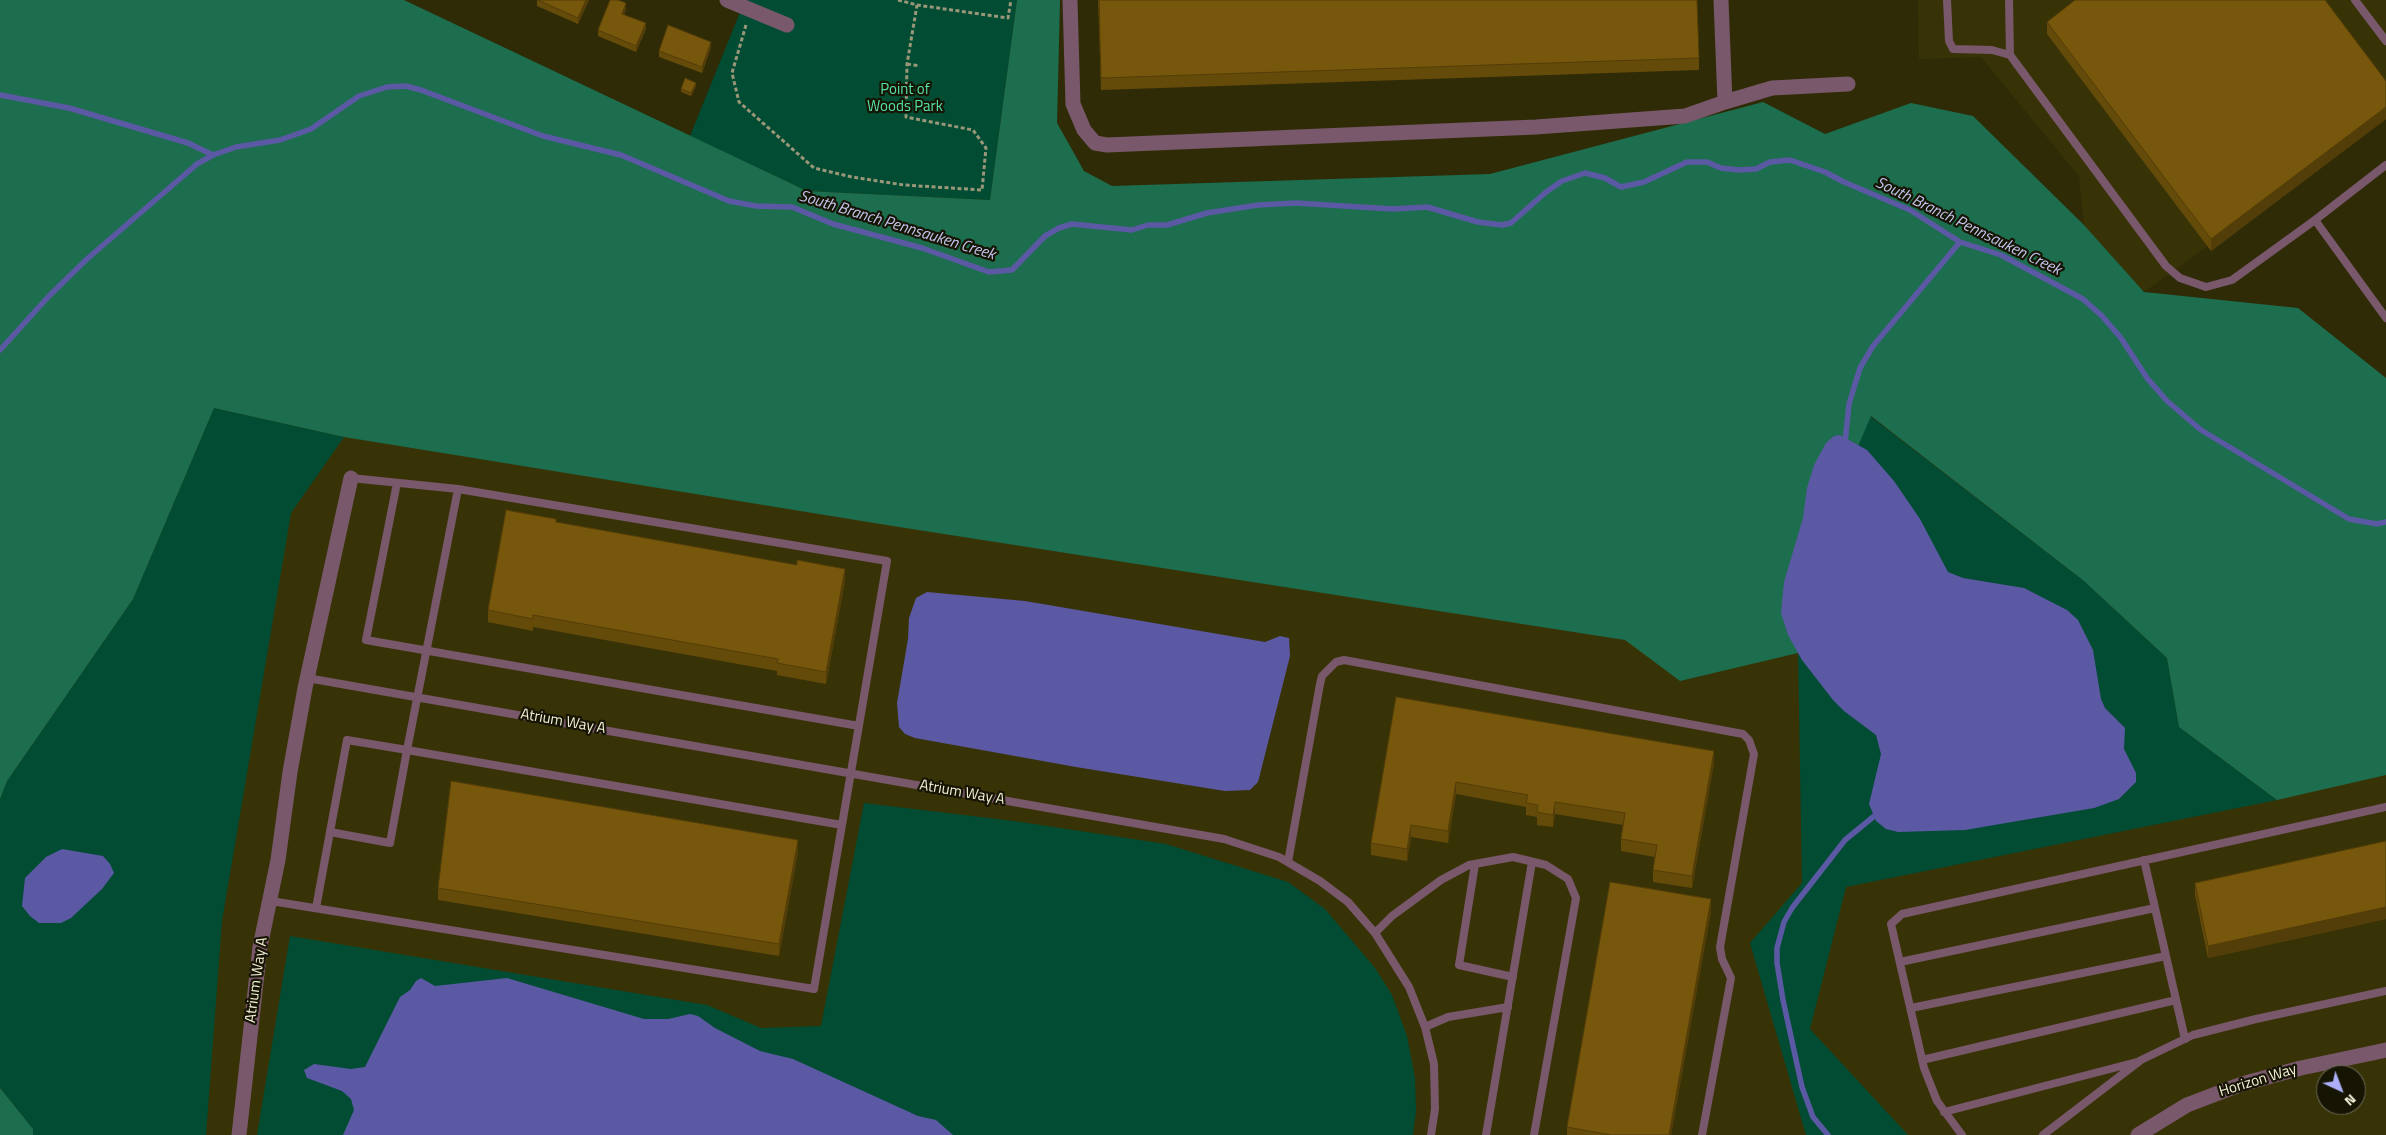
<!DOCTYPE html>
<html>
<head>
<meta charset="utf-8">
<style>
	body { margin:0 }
	#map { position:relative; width:2386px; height:1135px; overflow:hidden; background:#2f2b07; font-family:"Titillium Web",sans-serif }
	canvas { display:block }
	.north { position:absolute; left:2316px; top:1065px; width:50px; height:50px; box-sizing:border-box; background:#161403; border:1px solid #6f6c58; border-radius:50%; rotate:137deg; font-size:14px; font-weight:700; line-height:20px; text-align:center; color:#f4f1d8 }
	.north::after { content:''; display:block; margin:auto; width:18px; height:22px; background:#adaffb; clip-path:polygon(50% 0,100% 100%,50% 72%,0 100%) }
</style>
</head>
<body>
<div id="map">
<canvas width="2386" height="1135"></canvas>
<div class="north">N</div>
</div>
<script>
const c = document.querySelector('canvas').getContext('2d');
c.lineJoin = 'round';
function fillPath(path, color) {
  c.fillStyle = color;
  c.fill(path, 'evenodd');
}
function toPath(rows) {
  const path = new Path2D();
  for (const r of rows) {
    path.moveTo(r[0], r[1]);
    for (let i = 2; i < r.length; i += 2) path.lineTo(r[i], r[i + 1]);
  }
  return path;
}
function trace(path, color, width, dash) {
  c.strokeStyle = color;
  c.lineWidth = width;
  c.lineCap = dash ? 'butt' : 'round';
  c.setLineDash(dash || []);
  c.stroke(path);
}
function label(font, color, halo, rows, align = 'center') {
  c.font = font + ' "Titillium Web",sans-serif';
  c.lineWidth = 4.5;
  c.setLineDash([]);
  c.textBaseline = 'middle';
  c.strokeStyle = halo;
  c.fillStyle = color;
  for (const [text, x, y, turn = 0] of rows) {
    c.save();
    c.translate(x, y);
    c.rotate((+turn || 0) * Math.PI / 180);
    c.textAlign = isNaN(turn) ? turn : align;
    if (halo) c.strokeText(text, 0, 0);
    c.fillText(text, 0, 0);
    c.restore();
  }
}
const built = toPath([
	[1918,0,2386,0,2386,118,2144,292,2084,225,2079,176,1981,57,1919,59],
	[276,61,1792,425,2386,437,2386,1135,0,1135,0,758],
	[2326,1075,2356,1075,2356,1105,2326,1105]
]);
const green = toPath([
	[745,0,1017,0,990,200,807,191,690,136],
	[214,408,344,437,291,513,222,921,206,1135,33,1135,33,1129,0,1088,0,799,7,781,133,599],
	[1870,416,2084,581,2167,658,2179,727,2277,800,1846,887,1810,1029,1908,1135,1806,1135,1750,943,1802,883,1798,653,1807,488],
	[864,803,1014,821,1166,844,1288,882,1325,909,1375,968,1392,995,1407,1036,1415,1078,1416,1111,1413,1135,257,1135,290,936,707,1005,761,1028,821,1026]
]);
const forest = toPath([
	[0,0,404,0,807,191,990,200,1017,0,1060,0,1057,123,1084,171,1112,186,1490,174,1763,102,1825,134,1911,103,1973,116,2084,225,2144,292,2298,308,2386,378,2386,775,2277,800,2179,727,2167,658,2084,581,1871,416,1859,444,1798,653,1680,681,1625,640,899,527,344,437,214,408,133,599,7,781,0,799],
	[0,1088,33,1129,33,1135,0,1135]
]);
const water = toPath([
	[1840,435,1867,450,1894,481,1920,519,1948,572,1963,578,2024,588,2067,610,2078,620,2093,650,2101,699,2105,708,2125,728,2124,749,2136,773,2136,782,2119,799,2094,808,1965,830,1898,832,1886,829,1876,821,1869,804,1881,754,1876,735,1844,711,1833,700,1802,660,1788,635,1781,613,1784,582,1803,518,1807,488,1814,465,1826,443,1834,436],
	[927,592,1025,601,1265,642,1280,636,1289,638,1290,656,1258,782,1250,790,1225,791,1076,767,915,738,905,734,899,727,897,703,908,639,909,618,916,598],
	[62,849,103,856,110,864,114,873,102,889,71,918,61,923,39,923,30,916,22,906,25,878,46,857],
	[421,978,435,986,507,978,644,1019,668,1019,690,1014,698,1016,715,1028,760,1051,793,1059,918,1116,936,1120,953,1135,343,1135,354,1110,351,1099,342,1091,307,1078,304,1070,314,1064,351,1069,365,1067,400,997,410,990,416,981]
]);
const stream = toPath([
	[0,95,69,108,188,143,213,155],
	[0,350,49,296,87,259,197,164,213,155,236,147,280,140,311,129,359,96,387,87,406,86,421,90,543,136,621,155,729,201,756,206,792,207,833,224,922,248,989,272,1012,270,1045,236,1059,228,1072,224,1132,230,1148,225,1167,225,1207,213,1258,205,1296,203,1393,209,1427,207,1478,222,1502,225,1511,223,1546,192,1562,181,1585,173,1605,178,1621,187,1644,182,1687,162,1707,162,1721,168,1739,170,1756,169,1770,162,1790,160,1825,172,1844,182,1910,210,1960,242,2001,255,2083,299,2102,316,2121,338,2147,378,2167,401,2201,430,2349,519,2377,524,2386,522],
	[1845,443,1849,404,1860,368,1873,346,1960,242],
	[1828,1135,1813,1117,1802,1087,1783,1000,1777,963,1777,948,1784,922,1792,908,1845,840,1878,813]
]);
const path = toPath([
	[898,0,917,5,1008,18,1011,0],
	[746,25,732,73,739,102,814,168,852,177,904,185,982,190,986,148,973,130,906,117,907,64,917,5],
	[907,64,920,66]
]);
const lane = toPath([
	[1947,0,1949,41,1953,49,1992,50,2010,55,2166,266,2180,278,2206,287,2232,280,2315,220,2386,318],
	[2009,0,2010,55],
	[2355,0,2386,41],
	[2315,220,2386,165],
	[351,478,458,489,407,750,842,825],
	[397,483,366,640,859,726],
	[307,678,1224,839,1279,857,1320,881,1348,902,1375,933,1409,987,1425,1027,1434,1064,1435,1109,1431,1135],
	[2144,860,2185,1039],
	[1288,862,1320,684,1322,676,1336,662,1344,660,1743,734,1749,740,1754,754,1720,947,1722,959,1731,978,1702,1135],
	[1475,864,1459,965,1513,977],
	[271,901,814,989,887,561,458,489],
	[316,908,330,832,347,740,407,750,390,843,330,832],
	[1375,933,1392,916,1441,880,1469,865,1513,857,1546,865,1568,879,1576,898,1534,1135],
	[1900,962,2155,908],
	[1911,1008,2166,956],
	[1425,1027,1448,1017,1508,1007],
	[1922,1060,2176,1000],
	[1944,1112,2137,1062],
	[1486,1135,1532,862],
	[1962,1135,1937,1101,1924,1068,1891,924,1902,914,2386,807],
	[2043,1135,2141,1060,2193,1035,2256,1019,2386,991]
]);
const street = toPath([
	[727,0,787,25],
	[1070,0,1073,104,1084,130,1095,143,1107,145,1536,127,1685,116,1725,102,1772,88,1848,84],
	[1721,0,1725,102],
	[239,1135,260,947,278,860,290,772,305,688,351,478],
	[2138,1135,2187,1105,2242,1084,2301,1068,2386,1050]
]);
const wall = toPath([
	[537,0,589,0,578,24,537,6],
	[1098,0,1699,58,1699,70,1101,90],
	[626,9,624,14,646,29,636,52,598,36,598,30],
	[2047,22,2386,81,2386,119,2211,251,2047,34],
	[711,48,702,73,659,57,659,51],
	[696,86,691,96,681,92,681,89],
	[556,522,845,581,826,684,777,675,777,671,533,627,533,631,488,622,488,610],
	[1396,697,1714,763,1692,888,1653,882,1653,870,1655,857,1621,851,1621,839,1623,825,1555,814,1553,827,1537,825,1537,817,1526,815,1526,807,1456,794,1448,843,1411,837,1407,861,1371,855,1371,843],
	[2386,841,2386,919,2208,958,2195,895,2195,883],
	[798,852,779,956,438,900,438,888],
	[1711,911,1671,1135,1567,1135,1567,1127]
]);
const shadedWall = toPath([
	[586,0,589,0,578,24,578,18],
	[626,3,626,9,622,20,622,14],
	[646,23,646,29,636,52,636,46],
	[711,42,711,48,702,73,702,67],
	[696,83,696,86,691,96,691,93],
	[2386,107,2386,119,2211,251,2211,239],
	[845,569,845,581,826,684,826,672],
	[1714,751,1714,763,1692,888,1692,876],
	[1456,782,1456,794,1448,843,1448,831],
	[1555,802,1555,814,1553,827,1553,815],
	[1411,825,1411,837,1407,861,1407,849],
	[798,840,798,852,779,956,779,944],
	[1711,899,1711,911,1671,1135,1669,1135],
	[2386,907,2386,919,2208,958,2208,946]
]);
const building = toPath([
	[538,0,586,0,578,18,538,0],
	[610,0,618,0,626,3,622,14,646,23,636,46,598,30,610,0],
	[1099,0,1697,0,1699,58,1101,78,1099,0],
	[2075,0,2325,0,2386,81,2386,107,2211,239,2047,22,2075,0],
	[668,25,711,42,702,67,659,51,668,25],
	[685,78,696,83,691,93,681,89,685,78],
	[506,510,556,519,556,522,797,565,797,560,845,569,826,672,777,663,778,659,533,615,533,619,488,610,506,510],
	[1396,697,1714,751,1692,876,1653,870,1657,845,1621,839,1625,813,1555,802,1553,815,1537,812,1538,805,1526,803,1528,795,1456,782,1448,831,1411,825,1407,849,1371,843,1396,697],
	[451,781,798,840,779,944,438,888,451,781],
	[2386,841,2386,907,2208,946,2195,883,2386,841],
	[1610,882,1711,899,1669,1135,1611,1135,1567,1127,1610,882]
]);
const parkNames = [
	["Point of",905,90],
	["Woods Park",905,107]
];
const streetNames = [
	["Atrium Way A",563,722,10],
	["Atrium Way A",962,793,10],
	["Atrium Way A",257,980,-82],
	["Horizon Way",2258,1081,-17]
];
const waterNames = [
	["South Branch Pennsauken Creek",897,226,17],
	["South Branch Pennsauken Creek",1968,227,26]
];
fillPath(built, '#383307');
fillPath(green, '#014c33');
fillPath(forest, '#1c6e4e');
fillPath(water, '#5c59a4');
trace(stream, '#5c59a4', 5.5);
trace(path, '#9a9779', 3, [4, 2.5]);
trace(lane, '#79586b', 8);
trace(street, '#79586b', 15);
fillPath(wall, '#654b0a');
fillPath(shadedWall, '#533d08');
fillPath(building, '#76570c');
trace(building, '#533d08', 1);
label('15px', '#56e1a8', '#161403', parkNames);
label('15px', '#f4f1d8', '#161403', streetNames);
label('italic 16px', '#c2c4ed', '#161403', waterNames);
</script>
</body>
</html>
